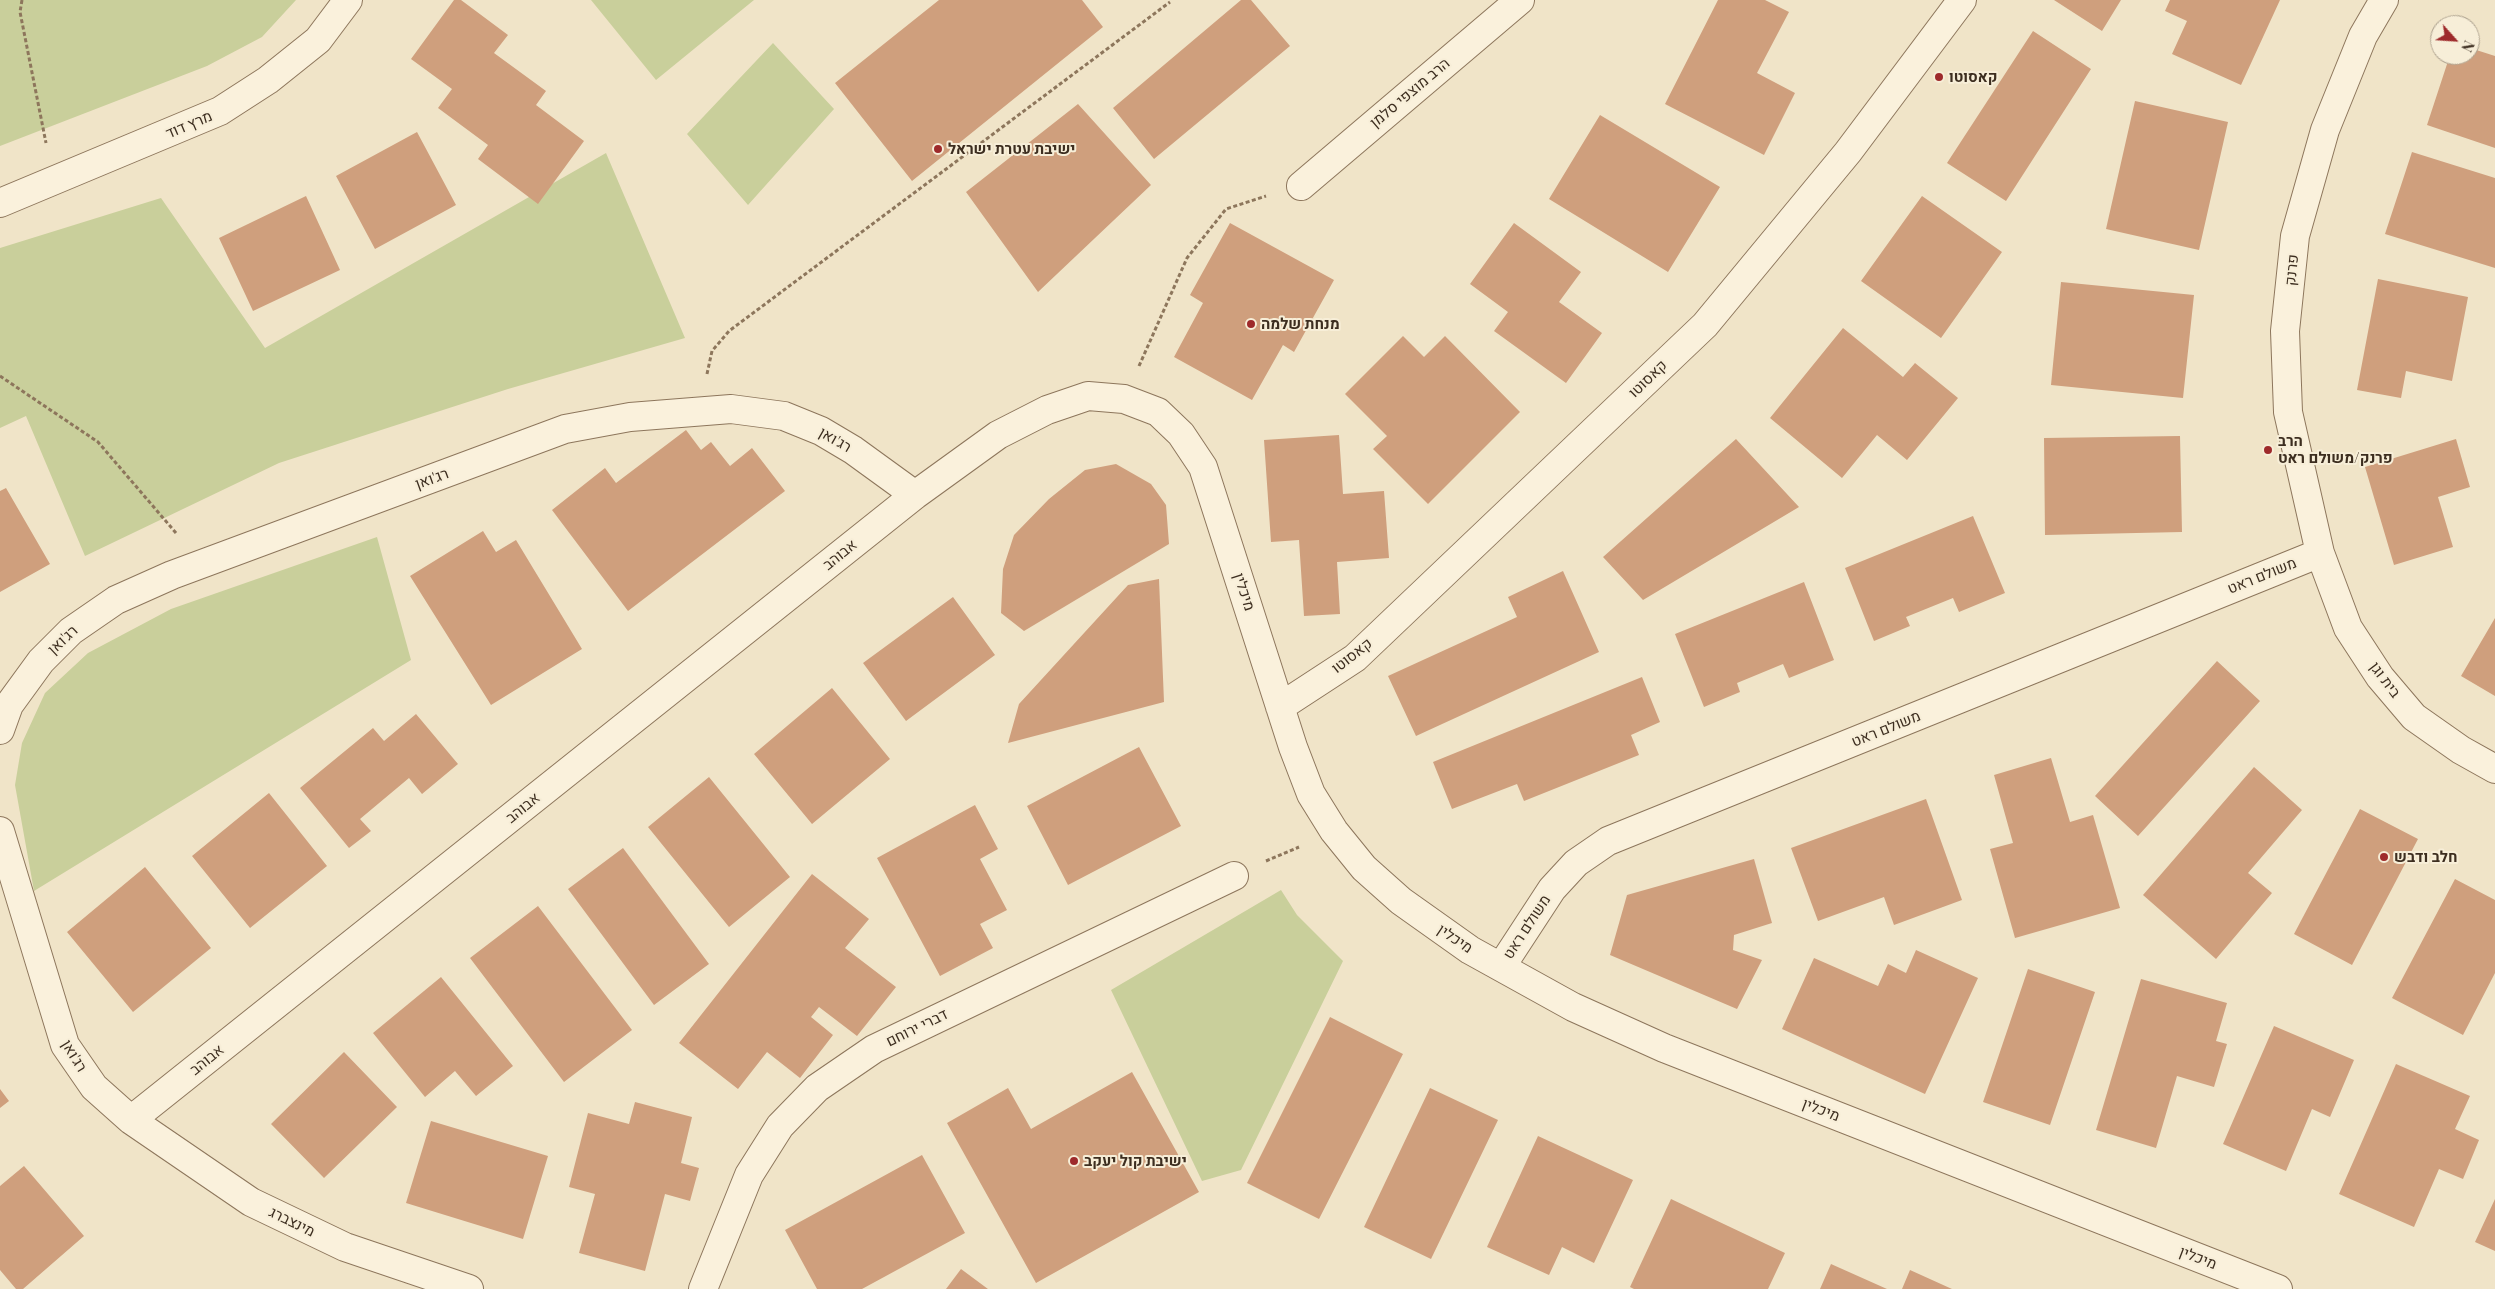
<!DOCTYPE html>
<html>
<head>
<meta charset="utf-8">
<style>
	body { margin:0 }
	#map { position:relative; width:2495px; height:1289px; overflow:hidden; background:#f0e4c8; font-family:"Playfair Display",serif }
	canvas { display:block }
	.north { position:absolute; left:2430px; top:15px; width:50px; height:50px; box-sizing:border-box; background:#f7eed8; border:1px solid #ada18e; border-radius:50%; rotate:116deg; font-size:14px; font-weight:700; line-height:20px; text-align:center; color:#3d2e20 }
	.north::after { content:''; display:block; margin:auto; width:18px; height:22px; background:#9e2a2b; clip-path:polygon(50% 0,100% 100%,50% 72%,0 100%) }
</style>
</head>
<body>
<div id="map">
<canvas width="2495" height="1289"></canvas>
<div class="north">N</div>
</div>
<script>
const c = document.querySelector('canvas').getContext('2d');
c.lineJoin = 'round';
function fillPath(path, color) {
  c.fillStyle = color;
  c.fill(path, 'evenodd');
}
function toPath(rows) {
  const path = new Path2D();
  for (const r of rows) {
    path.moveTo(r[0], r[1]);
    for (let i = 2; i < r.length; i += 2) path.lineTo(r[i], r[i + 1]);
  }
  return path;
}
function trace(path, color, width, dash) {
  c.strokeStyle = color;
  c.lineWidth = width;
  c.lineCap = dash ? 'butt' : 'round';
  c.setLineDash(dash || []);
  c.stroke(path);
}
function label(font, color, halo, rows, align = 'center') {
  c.font = font + ' "Playfair Display",Heebo,serif';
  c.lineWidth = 4;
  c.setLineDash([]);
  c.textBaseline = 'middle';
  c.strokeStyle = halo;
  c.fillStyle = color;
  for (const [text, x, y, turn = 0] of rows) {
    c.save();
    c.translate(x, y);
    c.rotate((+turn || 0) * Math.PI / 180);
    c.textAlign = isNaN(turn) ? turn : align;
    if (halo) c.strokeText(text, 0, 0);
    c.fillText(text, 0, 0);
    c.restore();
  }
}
const green = toPath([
	[0,0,296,0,262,37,207,66,0,146],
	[591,0,754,0,656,80],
	[773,43,834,109,748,205,687,134],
	[606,153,685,338,508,389,279,463,85,556,26,416,0,428,0,248,161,198,265,348],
	[377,537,411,660,34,891,15,785,22,743,45,693,88,653,171,609],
	[1281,890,1297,915,1343,961,1241,1170,1202,1181,1111,990]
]);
const building = toPath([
	[454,0,461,0,508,35,494,53,546,91,536,105,584,141,538,204,478,159,488,145,438,108,452,89,411,59],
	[939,0,1082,0,1103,27,912,181,835,83],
	[1241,0,1251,0,1290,46,1154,159,1113,108],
	[1718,0,1765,0,1789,12,1757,73,1795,93,1764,155,1665,104],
	[2054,0,2121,0,2102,31],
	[2170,0,2280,0,2241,85,2172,54,2187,21,2165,11],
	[2033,31,2091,69,2006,201,1947,163],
	[2470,48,2495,56,2495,148,2427,125,2450,55,2470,55],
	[2135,101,2228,122,2199,250,2106,229],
	[1078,104,1151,185,1038,292,966,192],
	[1600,115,1720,187,1668,272,1549,199],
	[417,132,456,205,375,249,336,176],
	[2412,152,2495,178,2495,268,2385,234],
	[306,196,340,270,253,311,219,238],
	[1922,196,2002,252,1941,338,1861,281],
	[1230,223,1334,280,1294,352,1283,345,1252,400,1174,357,1203,303,1190,295],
	[1514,223,1581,272,1559,302,1602,333,1566,383,1494,331,1508,312,1470,284],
	[2378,279,2468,297,2452,381,2406,371,2401,398,2357,390],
	[2061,282,2194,295,2183,398,2051,385],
	[1843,328,1903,377,1915,363,1958,398,1907,460,1877,435,1842,478,1770,418],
	[1403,336,1424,357,1445,336,1520,412,1428,504,1373,449,1387,436,1345,394],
	[686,430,701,450,711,442,730,466,752,448,785,491,628,611,552,510,605,468,616,483],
	[1339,435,1343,494,1384,491,1389,558,1337,562,1340,614,1304,616,1299,540,1271,542,1264,440],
	[2180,436,2182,532,2045,535,2044,438],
	[1736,439,1799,507,1643,600,1603,557],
	[2456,439,2470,487,2438,497,2453,547,2394,565,2365,467],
	[1116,464,1151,484,1166,505,1169,544,1024,631,1001,613,1003,569,1014,535,1049,499,1085,470],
	[6,488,50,564,0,592,0,491],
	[1973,516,2005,593,1959,612,1953,598,1906,617,1910,626,1874,641,1845,568],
	[483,531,496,552,516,540,582,649,491,705,410,576],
	[1563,571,1599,652,1416,736,1388,676,1517,617,1508,597],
	[1159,579,1164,702,1008,743,1019,704,1128,585],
	[1804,582,1834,660,1789,678,1783,664,1737,683,1740,692,1704,707,1675,634],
	[953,597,995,655,906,721,863,663],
	[2495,618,2495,696,2461,676],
	[2217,661,2260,701,2138,836,2095,796],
	[1642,677,1660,722,1631,735,1639,755,1524,801,1517,784,1452,809,1433,762],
	[832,688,890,759,812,824,754,754],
	[416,714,458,764,422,794,409,778,360,819,371,831,349,848,300,788,373,728,384,741],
	[1139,747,1181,826,1068,885,1027,806],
	[2051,758,2070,822,2093,815,2120,908,2015,938,1990,849,2013,843,1994,775],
	[2254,767,2302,810,2248,873,2272,893,2216,959,2143,895],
	[709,777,790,877,729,927,648,827],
	[269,793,327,866,250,928,192,856],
	[1926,799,1962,900,1894,925,1884,897,1818,921,1791,848],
	[975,805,998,849,980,859,1007,910,980,924,993,948,940,976,877,858],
	[2360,809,2418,839,2352,965,2294,934],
	[623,848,709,964,654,1005,568,889],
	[1754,859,1772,923,1734,935,1733,950,1762,960,1737,1009,1610,955,1627,895],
	[145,867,211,948,133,1012,67,932],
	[812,874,869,919,845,948,896,987,857,1036,819,1007,811,1017,833,1035,800,1078,767,1052,738,1089,679,1043],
	[2455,879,2495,900,2495,973,2463,1035,2392,998],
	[538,906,632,1030,564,1082,470,958],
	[1916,950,1978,978,1925,1094,1782,1029,1814,958,1878,986,1888,964,1906,973],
	[2028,969,2095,992,2050,1125,1983,1102],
	[441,977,513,1066,476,1096,455,1071,425,1097,373,1033],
	[2141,979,2227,1003,2216,1041,2227,1044,2214,1087,2177,1076,2156,1148,2096,1130],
	[1330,1017,1403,1054,1319,1219,1247,1183],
	[2274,1026,2354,1060,2330,1117,2312,1109,2286,1171,2223,1144],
	[344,1052,397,1107,324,1178,271,1124],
	[2396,1064,2470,1096,2455,1129,2479,1140,2463,1179,2439,1169,2414,1227,2339,1194],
	[1132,1072,1199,1192,1036,1283,947,1123,1008,1088,1031,1129],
	[1430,1088,1498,1120,1431,1259,1364,1227],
	[0,1089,9,1101,0,1108],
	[635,1102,692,1117,681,1163,699,1168,690,1201,665,1194,645,1271,579,1253,595,1194,569,1187,588,1113,629,1124],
	[431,1121,548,1156,523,1239,406,1203],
	[1538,1136,1633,1180,1594,1263,1562,1247,1549,1275,1487,1247],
	[922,1155,965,1233,862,1289,817,1289,785,1230],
	[24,1166,84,1236,23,1289,16,1289,0,1270,0,1186],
	[1671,1199,1785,1253,1768,1289,1634,1289,1630,1287],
	[2495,1199,2495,1251,2475,1242],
	[1831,1264,1887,1289,1820,1289],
	[961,1269,988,1289,946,1289],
	[1910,1270,1952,1289,1902,1289]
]);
const path = toPath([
	[22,0,20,12,46,143],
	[1139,366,1187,258,1226,209,1266,196],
	[707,374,712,351,729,331,1170,2],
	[0,376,98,442,176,533],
	[1266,861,1299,847]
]);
const minor = toPath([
	[2384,0,2363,36,2325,130,2295,236,2285,331,2288,412,2320,553,2348,628,2380,677,2414,717,2461,750,2495,769],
	[1301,186,1520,0],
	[0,203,220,111,268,80,318,40,348,0],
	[1280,707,1355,658,1705,325,1848,152,1962,0],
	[0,730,9,705,41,661,71,631,116,600,172,575,565,429,630,417,731,409,784,416,821,431,853,450,915,495],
	[0,831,65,1045,94,1087,131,1120,251,1202,345,1247,469,1289],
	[1501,967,1552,889,1576,863,1608,841,2320,553],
	[131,1120,915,495,998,435,1047,410,1088,396,1124,399,1158,412,1181,434,1203,467,1293,747,1311,794,1334,831,1364,868,1401,901,1470,950,1573,1007,1664,1048,2278,1289],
	[703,1289,749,1175,780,1126,817,1088,874,1049,1234,876]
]);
const markers = [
	[1939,77,5,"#9e2a2b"],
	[938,149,5,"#9e2a2b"],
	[1251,324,5,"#9e2a2b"],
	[2268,450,5,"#9e2a2b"],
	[2384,857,5,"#9e2a2b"],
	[1074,1161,5,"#9e2a2b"]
];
const poiNames = [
	["קאסוטו",1949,77],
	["ישיבת עטרת ישראל",948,149],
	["מנחת שלמה",1261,324],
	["הרב",2278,441],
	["פרנק/משולם ראט",2278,458],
	["חלב ודבש",2394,857],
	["ישיבת קול יעקב",1084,1161]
];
const streetNames = [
	["הרב מוצפי סלמן",1410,93,-40],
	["מרץ דוד",189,125,-23],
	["פרנק",2292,270,-84],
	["קאסוטו",1648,379,-44],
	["רג'ואן",835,440,30],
	["רג'ואן",432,479,-20],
	["אבוהב",840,555,-39],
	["משולם ראט",2262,576,-22],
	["מיכלין",1244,592,72],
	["רג'ואן",63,640,-43],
	["קאסוטו",1352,656,-38],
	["בית וגן",2385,680,53],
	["משולם ראט",1886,729,-22],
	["אבוהב",523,808,-39],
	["משולם ראט",1527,927,-57],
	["מיכלין",1455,939,34],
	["דברי ירוחם",917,1028,-26],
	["רג'ואן",74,1056,59],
	["אבוהב",207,1060,-39],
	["מיכלין",1821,1110,21],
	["מינצברג",292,1222,26],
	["מיכלין",2198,1258,21]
];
fillPath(green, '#c9cf9b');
fillPath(building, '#cf9f7d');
trace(minor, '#8d765c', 30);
trace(path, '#8d765c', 3, [4, 2.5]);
trace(minor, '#faf1dc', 28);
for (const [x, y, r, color] of markers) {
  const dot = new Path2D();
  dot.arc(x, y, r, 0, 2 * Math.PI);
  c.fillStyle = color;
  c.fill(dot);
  trace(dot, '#f7eed8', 2);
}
label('bold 15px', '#3d2e20', '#f7eed8', poiNames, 'left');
label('15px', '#3d2e20', '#f7eed8', streetNames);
</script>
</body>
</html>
